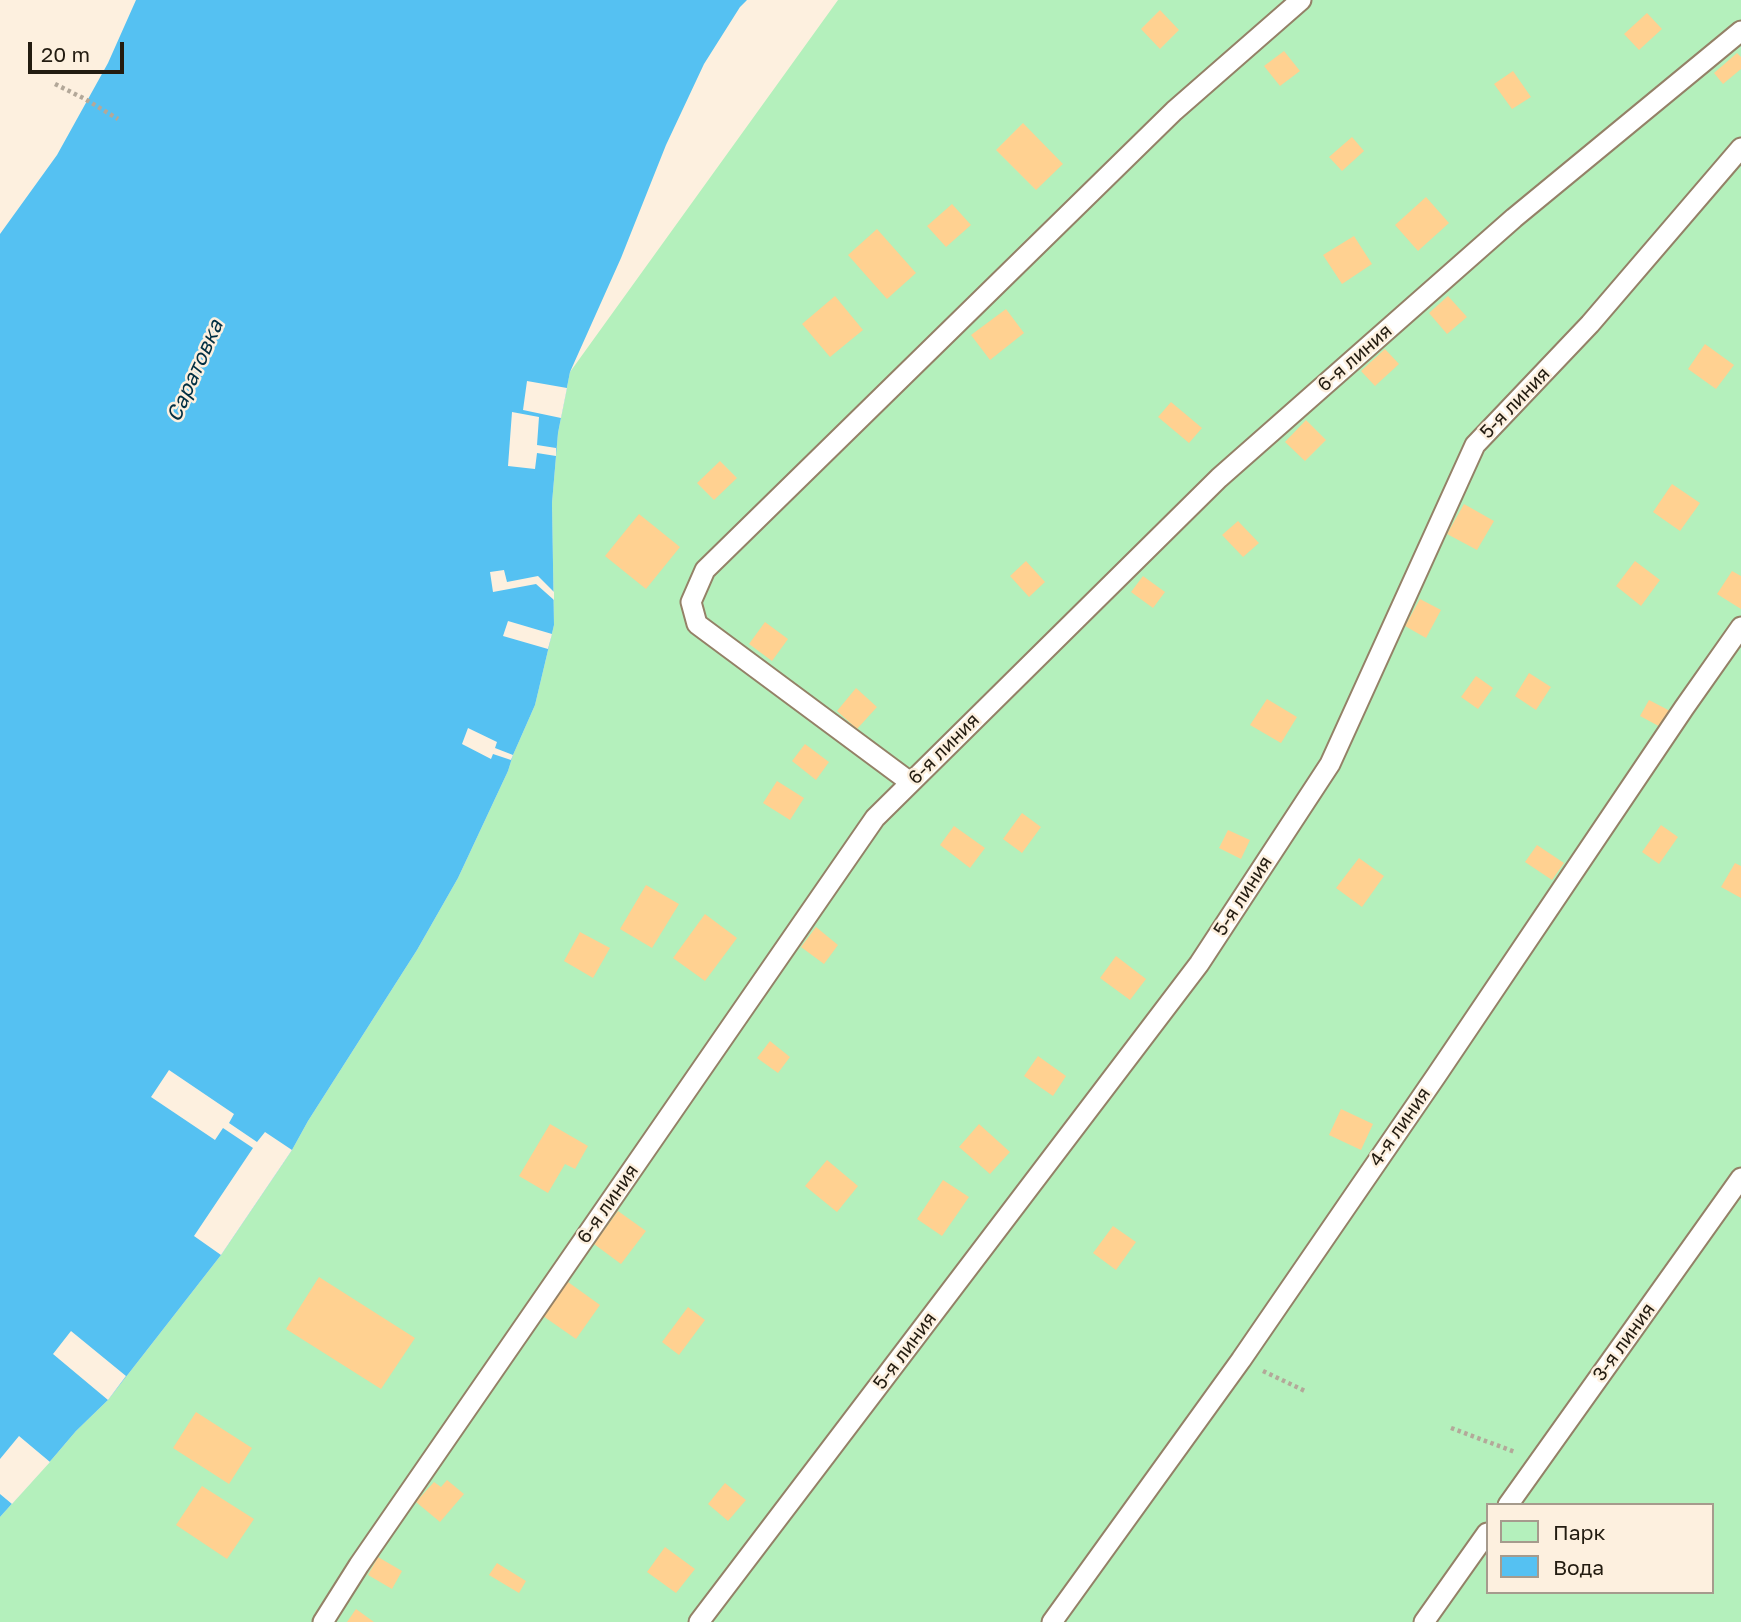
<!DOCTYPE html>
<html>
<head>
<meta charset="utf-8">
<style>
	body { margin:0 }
	#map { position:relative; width:1741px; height:1622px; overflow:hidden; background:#fdf0df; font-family:"Golos Text",sans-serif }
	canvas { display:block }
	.legend { position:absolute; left:1486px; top:1503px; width:228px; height:91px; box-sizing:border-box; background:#fdf0df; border:2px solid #a69b8d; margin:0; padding:9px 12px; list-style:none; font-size:21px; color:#231c11 }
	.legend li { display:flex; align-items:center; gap:14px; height:35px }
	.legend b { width:35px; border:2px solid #a69b8d }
	.scale { position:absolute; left:28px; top:42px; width:96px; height:32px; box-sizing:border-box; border:4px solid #231c11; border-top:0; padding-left:9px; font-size:21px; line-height:24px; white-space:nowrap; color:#231c11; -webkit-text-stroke:5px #fdf0df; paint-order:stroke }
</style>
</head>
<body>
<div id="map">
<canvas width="1741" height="1622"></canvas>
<ul class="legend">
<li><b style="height:19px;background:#b4f0bc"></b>Парк</li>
<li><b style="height:19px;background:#55c1f2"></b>Вода</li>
</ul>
<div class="scale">20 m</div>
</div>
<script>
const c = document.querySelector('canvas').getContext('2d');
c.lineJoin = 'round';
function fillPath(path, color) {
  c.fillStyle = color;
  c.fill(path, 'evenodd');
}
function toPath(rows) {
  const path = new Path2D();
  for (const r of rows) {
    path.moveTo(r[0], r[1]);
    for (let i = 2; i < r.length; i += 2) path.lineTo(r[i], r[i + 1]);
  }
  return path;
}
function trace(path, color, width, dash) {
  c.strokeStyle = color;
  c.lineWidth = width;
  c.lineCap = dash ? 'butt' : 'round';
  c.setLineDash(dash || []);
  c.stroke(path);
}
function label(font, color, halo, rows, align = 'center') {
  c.font = font + ' "Golos Text",sans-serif';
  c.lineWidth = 5;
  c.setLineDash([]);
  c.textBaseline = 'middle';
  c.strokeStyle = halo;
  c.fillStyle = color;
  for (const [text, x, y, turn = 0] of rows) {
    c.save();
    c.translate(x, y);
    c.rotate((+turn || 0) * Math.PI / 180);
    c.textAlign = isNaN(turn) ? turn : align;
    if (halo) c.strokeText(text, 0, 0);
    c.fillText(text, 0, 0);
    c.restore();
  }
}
const green = toPath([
	[838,0,1741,0,1741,1622,0,1622,0,1517,53,1458,76,1431,108,1400,221,1255,292,1150,308,1121,417,950,458,878,508,771,513,755,535,705,554,625,552,503,558,433,570,372],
	[1487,1505,1711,1505,1711,1592,1487,1592]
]);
const water = toPath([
	[136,0,747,0,740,7,704,64,666,145,621,258,570,372,558,433,552,503,554,625,535,705,513,755,508,771,458,878,417,950,308,1121,292,1150,221,1255,108,1400,76,1431,53,1458,0,1517,0,234,57,155,108,63]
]);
const pier = toPath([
	[527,381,567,388,561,418,523,410],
	[512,412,539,417,537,445,556,448,556,456,537,453,535,469,508,466],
	[504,570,507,582,538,576,554,592,554,600,536,584,493,592,490,572],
	[508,621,552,634,548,649,503,636],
	[468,728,497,742,495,748,513,755,511,760,493,754,491,759,462,744],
	[169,1070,234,1114,229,1123,257,1142,265,1132,292,1150,221,1255,194,1236,253,1148,223,1128,215,1140,151,1097],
	[71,1331,126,1376,108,1400,53,1354],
	[19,1436,50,1462,12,1504,0,1494,0,1459]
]);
const building = toPath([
	[1160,10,1179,30,1160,49,1141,29],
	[1647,13,1662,29,1639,50,1624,34],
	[1284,51,1300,71,1280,86,1264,66],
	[1737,53,1741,57,1741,69,1723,84,1714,73],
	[1513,71,1531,97,1512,109,1494,84],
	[1023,123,1063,164,1036,190,996,150],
	[1352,137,1364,151,1342,171,1329,157],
	[1426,197,1449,223,1418,251,1395,225],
	[952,204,971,225,946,247,927,226],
	[877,229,916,273,887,299,848,255],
	[1354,236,1372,264,1342,284,1323,255],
	[835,296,863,330,830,357,802,324],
	[1448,296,1467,317,1447,334,1429,313],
	[1006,309,1024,333,990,360,971,335],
	[1705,344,1734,365,1716,389,1688,369],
	[1385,349,1399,364,1375,386,1361,371],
	[1171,402,1202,428,1189,443,1158,417],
	[1306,420,1326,440,1305,461,1285,442],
	[720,461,737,478,714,500,697,483],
	[1672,484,1700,503,1680,531,1653,512],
	[1464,504,1494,521,1477,550,1447,534],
	[639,514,680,547,646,589,605,556],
	[1238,521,1259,543,1243,557,1222,535],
	[1026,561,1045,582,1029,597,1010,576],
	[1635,561,1660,580,1641,606,1616,586],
	[1732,571,1741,576,1741,609,1717,594],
	[1143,576,1165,592,1153,608,1131,592],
	[1420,599,1441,610,1426,638,1405,626],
	[765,622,788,639,772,661,749,644],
	[1529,673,1551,687,1536,710,1515,696],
	[1476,676,1493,688,1478,709,1461,697],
	[856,688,877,707,857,729,837,711],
	[1267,699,1297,717,1281,743,1250,725],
	[1649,700,1674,713,1666,730,1640,716],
	[805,744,829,762,816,780,792,761],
	[777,781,804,798,790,820,763,803],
	[1022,813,1041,827,1022,853,1003,839],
	[1661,825,1678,837,1659,864,1642,852],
	[954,826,985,848,970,868,940,845],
	[1228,830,1250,840,1241,859,1219,848],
	[1537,845,1564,863,1552,880,1525,862],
	[1359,858,1384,876,1362,907,1336,888],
	[1735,863,1741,866,1741,898,1721,887],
	[646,885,679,904,652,948,620,929],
	[705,914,737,938,705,981,673,958],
	[816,927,838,945,824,964,801,947],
	[580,932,610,948,593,978,564,961],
	[1116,956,1146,979,1130,1000,1100,978],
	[770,1041,790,1057,778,1073,757,1058],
	[1038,1056,1066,1076,1053,1096,1024,1076],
	[1341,1109,1373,1124,1361,1150,1329,1135],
	[550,1124,588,1146,575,1169,565,1164,548,1193,519,1176],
	[979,1124,1010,1152,990,1174,959,1147],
	[827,1160,858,1186,837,1212,805,1186],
	[943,1180,969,1197,942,1236,917,1219],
	[618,1211,646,1231,621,1264,594,1244],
	[1113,1226,1136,1242,1116,1270,1093,1253],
	[319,1277,415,1338,381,1389,286,1329],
	[568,1282,600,1305,576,1339,543,1316],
	[688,1307,705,1320,679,1355,662,1342],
	[196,1412,252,1448,229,1484,173,1448],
	[447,1480,464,1494,440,1522,416,1502,434,1482,441,1487],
	[725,1483,746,1500,728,1521,708,1504],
	[202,1486,254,1519,227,1559,176,1525],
	[665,1547,695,1569,676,1593,647,1572],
	[378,1557,402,1571,392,1589,368,1575],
	[497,1563,526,1581,519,1593,489,1575],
	[356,1609,374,1622,347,1622]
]);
const path = toPath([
	[55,84,85,99,118,119],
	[1263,1371,1307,1392],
	[1451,1428,1515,1452]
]);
const service = toPath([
	[910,782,697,624,691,602,705,570,1174,111,1301,0],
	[1508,1505,1741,1178],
	[323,1622,359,1565,875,818,1219,478,1514,218,1741,31],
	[699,1622,1199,964,1330,764,1475,445,1590,324,1741,148],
	[1052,1622,1241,1360,1436,1076,1684,708,1741,627],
	[1424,1622,1487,1533]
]);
const streetNames = [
	["6-я линия",1355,358,-41],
	["5-я линия",1515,403,-46],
	["6-я линия",944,749,-45],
	["5-я линия",1243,896,-57],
	["4-я линия",1400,1127,-55],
	["6-я линия",608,1204,-55],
	["3-я линия",1624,1342,-54],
	["5-я линия",905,1351,-53]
];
const waterNames = [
	["Саратовка",195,371,-66]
];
fillPath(green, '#b4f0bc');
fillPath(water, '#55c1f2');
fillPath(pier, '#fdf0df');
fillPath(building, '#ffd191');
trace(service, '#948167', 23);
trace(path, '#b3a899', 4.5, [3.5, 3.5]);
trace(service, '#fff', 19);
label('19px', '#231c11', '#fdf0df', streetNames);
label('italic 21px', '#002f43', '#fdf0df', waterNames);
</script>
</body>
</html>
